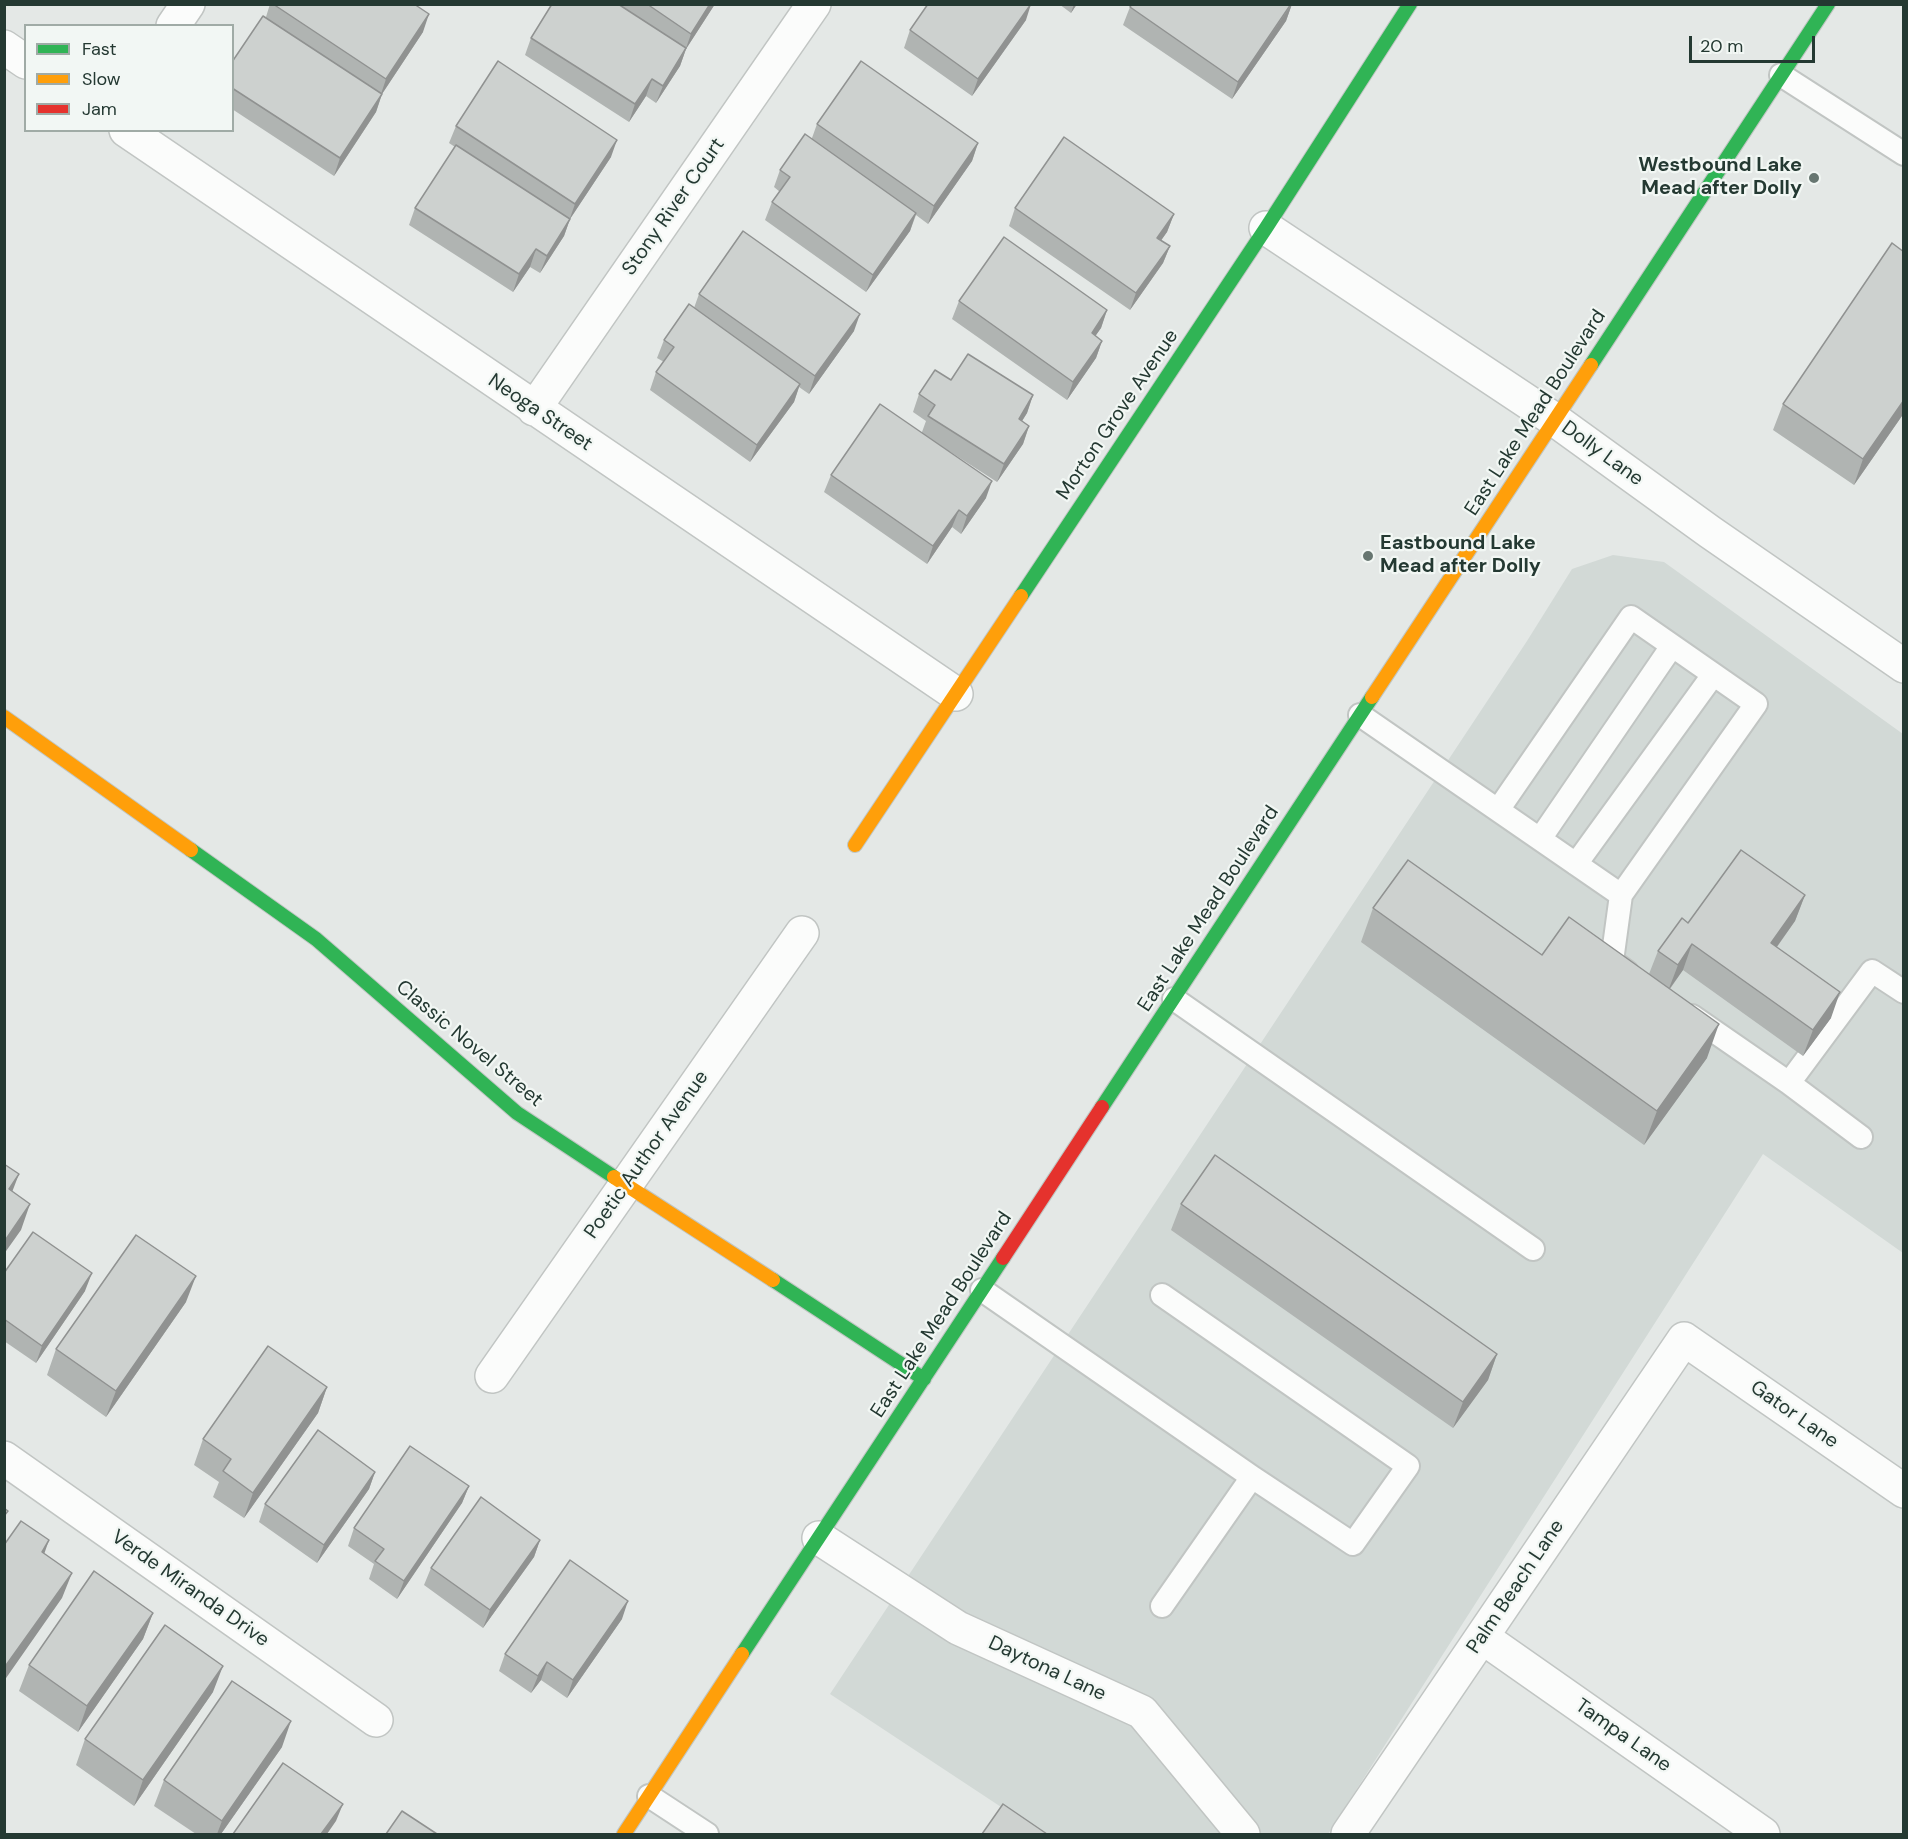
<!DOCTYPE html>
<html>
<head>
<meta charset="utf-8">
<style>
	body { margin:0 }
	#map { position:relative; width:1908px; height:1839px; overflow:hidden; background:#e4e8e6; font-family:"DM Sans",sans-serif }
	canvas { display:block }
	.frame { position:absolute; inset:0; border:6px solid #243932; pointer-events:none }
	.legend { position:absolute; left:24px; top:24px; width:210px; height:108px; box-sizing:border-box; background:#f2f7f4; border:2px solid #a0aba6; margin:0; padding:8px 10px; list-style:none; font-size:18px; color:#243932 }
	.legend li { display:flex; align-items:center; gap:12px; height:30px }
	.legend b { width:30px; border:2px solid #a0aba6 }
	.scale { position:absolute; left:1689px; top:36px; width:126px; height:27px; box-sizing:border-box; border:3px solid #243932; border-top:0; padding-left:8px; font-size:18px; line-height:21px; white-space:nowrap; color:#243932; -webkit-text-stroke:4px #f2f7f4; paint-order:stroke }
</style>
</head>
<body>
<div id="map">
<canvas width="1908" height="1839"></canvas>
<div class="frame"></div>
<ul class="legend">
<li><b style="height:8px;background:#30b455"></b>Fast</li>
<li><b style="height:8px;background:#ff9f0a"></b>Slow</li>
<li><b style="height:8px;background:#e5322d"></b>Jam</li>
</ul>
<div class="scale">20 m</div>
</div>
<script>
const c = document.querySelector('canvas').getContext('2d');
c.lineJoin = 'round';
function fillPath(path, color) {
  c.fillStyle = color;
  c.fill(path, 'evenodd');
}
function toPath(rows) {
  const path = new Path2D();
  for (const r of rows) {
    path.moveTo(r[0], r[1]);
    for (let i = 2; i < r.length; i += 2) path.lineTo(r[i], r[i + 1]);
  }
  return path;
}
function trace(path, color, width, dash) {
  c.strokeStyle = color;
  c.lineWidth = width;
  c.lineCap = dash ? 'butt' : 'round';
  c.setLineDash(dash || []);
  c.stroke(path);
}
function label(font, color, halo, rows, align = 'center') {
  c.font = font + ' "DM Sans",sans-serif';
  c.lineWidth = 4.5;
  c.setLineDash([]);
  c.textBaseline = 'middle';
  c.strokeStyle = halo;
  c.fillStyle = color;
  for (const [text, x, y, turn = 0] of rows) {
    c.save();
    c.translate(x, y);
    c.rotate((+turn || 0) * Math.PI / 180);
    c.textAlign = isNaN(turn) ? turn : align;
    if (halo) c.strokeText(text, 0, 0);
    c.fillText(text, 0, 0);
    c.restore();
  }
}
const built = toPath([
	[1613,555,1664,562,1903,734,1903,1253,1763,1154,1328,1834,1042,1834,830,1694,1527,641,1572,569]
]);
const lane = toPath([
	[1781,75,1904,154],
	[1360,715,1621,895,1756,704,1631,617,1498,810],
	[1540,839,1672,646],
	[1576,864,1713,675],
	[1621,895,1612,961,1627,972],
	[1174,999,1533,1249],
	[1692,1016,1789,1083,1872,971,1904,992],
	[1789,1083,1861,1137],
	[982,1290,1252,1477,1353,1544,1408,1466,1162,1295],
	[1162,1606,1252,1477],
	[649,1796,707,1834]
]);
const street = toPath([
	[173,26,188,4],
	[4,47,26,62],
	[126,130,956,694],
	[1266,228,1555,420,1710,532,1904,666],
	[534,409,814,4],
	[492,1376,802,933],
	[4,1458,376,1720],
	[819,1538,958,1628,1142,1712,1243,1834],
	[1482,1637,1763,1834],
	[1348,1834,1684,1339,1904,1491]
]);
const fast = toPath([
	[1591,365,1828,4],
	[1021,596,1266,228,1410,4],
	[191,850,316,939,517,1113,614,1177],
	[1102,1107,1372,697],
	[773,1280,924,1379],
	[742,1654,1003,1258]
]);
const slow = toPath([
	[1372,697,1591,365],
	[4,717,191,850],
	[855,845,1021,596],
	[614,1177,773,1280],
	[624,1834,742,1654]
]);
const jam = toPath([
	[1003,1258,1102,1107]
]);
const wall = toPath([
	[270,4,414,4,423,32,382,94,376,112,334,176,232,109,232,62,266,17],
	[552,4,715,4,686,49,680,66,656,103,646,96,629,122,525,55,531,38],
	[1059,4,1077,4,1071,13],
	[1292,4,1286,21,1232,99,1123,25,1130,7],
	[1026,20,972,96,904,48,910,30],
	[817,124,978,143,972,161,928,224,916,215,910,231,866,292,765,220,772,202,780,192,774,187,780,170,812,138],
	[456,126,611,157,570,219,564,236,540,273,530,267,513,292,409,225,415,208,455,147,449,143],
	[1015,208,1174,214,1167,232,1161,240,1170,246,1163,263,1130,310,1009,226],
	[699,294,854,331,809,394,799,387,794,402,750,462,650,390,656,372,664,362,657,358,664,340,694,308],
	[959,301,1107,310,1101,328,1095,336,1102,341,1096,358,1067,400,952,319],
	[951,380,1033,395,1027,413,1022,421,1029,426,1023,444,997,482,949,451,986,498,961,534,952,527,927,564,824,492,831,475,922,432,926,421,913,412,919,394],
	[1783,404,1904,413,1854,485,1773,430],
	[1805,895,1795,921,1777,947,1831,1018,1803,1056,1683,970,1670,989,1707,1058,1644,1145,1361,942,1373,908,1542,955,1649,974,1658,951,1688,923],
	[1181,1204,1497,1354,1488,1380,1453,1428,1171,1230],
	[4,1273,85,1291,36,1363,4,1341],
	[186,1302,106,1417,47,1375,56,1349],
	[327,1387,318,1413,244,1518,213,1497,219,1482,194,1465,203,1439],
	[375,1472,369,1489,317,1563,259,1522,265,1504],
	[469,1486,462,1503,397,1599,369,1579,374,1564,348,1546,354,1528],
	[540,1540,534,1557,483,1628,424,1585,431,1568],
	[153,1613,143,1639,78,1732,19,1691,29,1665],
	[622,1619,567,1698,541,1680,531,1693,499,1671,505,1654],
	[213,1692,134,1806,76,1765,85,1739],
	[282,1747,221,1834,196,1834,154,1806,164,1780]
]);
const shadedWall = toPath([
	[710,4,715,4,686,49,680,66,656,103,663,86,685,51,691,34],
	[1031,4,1026,20,972,96,978,79],
	[1074,4,1077,4,1071,13],
	[1292,4,1286,21,1232,99,1238,82],
	[429,14,423,32,380,97,386,79],
	[652,79,646,96,629,122,635,104],
	[382,94,376,112,334,176,340,158],
	[617,140,611,157,570,219,564,236,540,273,547,256,569,221,575,204],
	[978,143,972,161,928,224,934,206],
	[916,213,910,231,866,292,873,275],
	[1174,214,1167,232,1151,255,1157,238],
	[1170,246,1163,263,1130,310,1136,293],
	[536,249,530,267,513,292,519,274],
	[1107,310,1101,328,1085,351,1092,333],
	[860,314,854,331,809,394,815,376],
	[1102,341,1096,358,1067,400,1073,382],
	[800,384,794,402,750,462,757,445],
	[1033,395,1027,413,1012,437,1019,419],
	[1904,400,1904,413,1854,485,1863,459],
	[1029,426,1023,444,997,482,1004,464],
	[992,481,986,498,961,534,967,516],
	[959,510,952,527,927,564,933,546],
	[1805,895,1795,921,1761,969,1771,943],
	[1692,944,1683,970,1668,991,1678,965],
	[1840,992,1831,1018,1803,1056,1813,1030],
	[1719,1024,1707,1058,1644,1145,1657,1111],
	[19,1174,9,1200,9,1189],
	[30,1204,21,1230,4,1254,4,1242],
	[92,1273,85,1291,36,1363,42,1346],
	[196,1276,186,1302,106,1417,116,1391],
	[1497,1354,1488,1380,1453,1428,1463,1402],
	[327,1387,318,1413,244,1518,253,1493],
	[375,1472,369,1489,317,1563,324,1545],
	[469,1486,462,1503,397,1599,404,1581],
	[49,1540,40,1566,42,1552],
	[540,1540,534,1557,483,1628,490,1610],
	[72,1573,62,1598,4,1681,4,1668],
	[628,1601,622,1619,567,1698,573,1680],
	[153,1613,143,1639,78,1732,87,1706],
	[547,1662,541,1680,531,1693,538,1676],
	[223,1666,213,1692,134,1806,143,1780],
	[291,1721,282,1747,221,1834,217,1834,222,1821],
	[343,1804,336,1821,327,1834,321,1834]
]);
const building = toPath([
	[273,4,414,4,429,14,386,79,273,4],
	[552,4,618,4,686,48,663,86,652,79,635,104,531,38,552,4],
	[647,4,710,4,691,34,647,4],
	[928,4,1031,4,978,79,910,30,928,4],
	[1132,4,1291,4,1238,82,1130,7,1132,4],
	[263,16,382,94,340,158,232,88,232,62,263,16],
	[498,61,617,140,575,204,456,126,498,61],
	[861,61,978,143,934,206,817,124,861,61],
	[805,134,916,213,873,275,772,202,790,177,780,170,805,134],
	[1064,137,1174,214,1157,238,1170,246,1136,293,1015,208,1064,137],
	[456,145,570,219,547,256,536,249,519,274,415,208,456,145],
	[743,231,860,314,815,376,699,294,743,231],
	[1004,237,1107,310,1092,333,1102,341,1073,382,959,301,1004,237],
	[1892,243,1904,252,1904,400,1863,459,1783,404,1892,243],
	[689,304,800,384,757,445,656,372,674,347,664,340,689,304],
	[968,354,1033,395,1019,419,1029,426,1004,464,928,416,935,405,919,394,935,370,951,380,968,354],
	[880,404,992,481,967,516,959,510,933,546,831,475,880,404],
	[1741,850,1805,895,1771,943,1840,992,1813,1030,1692,944,1678,965,1658,951,1682,918,1688,923,1741,850],
	[1408,860,1542,955,1569,917,1719,1024,1657,1111,1373,908,1408,860],
	[1215,1155,1497,1354,1463,1402,1181,1204,1215,1155],
	[4,1164,19,1174,9,1189,30,1204,4,1242,4,1164],
	[33,1232,92,1273,42,1346,4,1319,4,1273,33,1232],
	[136,1235,196,1276,116,1391,56,1349,136,1235],
	[268,1346,327,1387,253,1493,223,1471,231,1459,203,1439,268,1346],
	[318,1430,375,1472,324,1545,265,1504,318,1430],
	[410,1446,469,1486,404,1581,375,1561,384,1549,354,1528,410,1446],
	[481,1497,540,1540,490,1610,431,1568,481,1497],
	[4,1508,8,1511,4,1516,4,1508],
	[21,1521,49,1540,42,1552,72,1573,4,1668,4,1545,21,1521],
	[570,1560,628,1601,573,1680,547,1662,538,1676,505,1654,570,1560],
	[94,1571,153,1613,87,1706,29,1665,94,1571],
	[165,1625,223,1666,143,1780,85,1739,165,1625],
	[232,1681,291,1721,222,1821,164,1780,232,1681],
	[283,1763,343,1804,321,1834,233,1834,283,1763],
	[1003,1804,1047,1834,982,1834,1003,1804],
	[402,1811,437,1834,386,1834,402,1811]
]);
const markers = [
	[1814,178,6,"#677671"],
	[1368,556,6,"#677671"]
];
const poiNames = [
	["Westbound Lake",1802,166],
	["Mead after Dolly",1802,189],
	["Eastbound Lake",1380,544,"left"],
	["Mead after Dolly",1380,567,"left"]
];
const streetNames = [
	["Stony River Court",674,207,-55],
	["Neoga Street",540,413,34],
	["East Lake Mead Boulevard",1536,413,-57],
	["Morton Grove Avenue",1118,415,-56],
	["Dolly Lane",1602,454,36],
	["East Lake Mead Boulevard",1209,909,-57],
	["Classic Novel Street",469,1044,40],
	["Poetic Author Avenue",647,1155,-55],
	["East Lake Mead Boulevard",942,1315,-57],
	["Gator Lane",1794,1415,35],
	["Palm Beach Lane",1516,1587,-56],
	["Verde Miranda Drive",190,1589,35],
	["Daytona Lane",1047,1669,25],
	["Tampa Lane",1623,1736,35]
];
fillPath(built, '#d2d9d6');
trace(lane, '#c1c5c3', 26);
trace(street, '#c1c5c3', 36);
trace(fast, '#c0c6c3', 16);
trace(slow, '#c0c6c3', 16);
trace(jam, '#c0c6c3', 16);
trace(lane, '#fbfcfb', 22);
trace(street, '#fbfcfb', 33);
trace(fast, '#30b455', 14);
trace(slow, '#ff9f0a', 14);
trace(jam, '#e5322d', 14);
fillPath(wall, '#b0b4b2');
fillPath(shadedWall, '#909291');
fillPath(building, '#cdd1cf');
trace(building, '#909291', 1.5);
for (const [x, y, r, color] of markers) {
  const dot = new Path2D();
  dot.arc(x, y, r, 0, 2 * Math.PI);
  c.fillStyle = color;
  c.fill(dot);
  trace(dot, '#f2f7f4', 2);
}
label('bold 20px', '#243932', '#f2f7f4', poiNames, 'right');
label('20px', '#243932', '#f2f7f4', streetNames);
</script>
</body>
</html>
